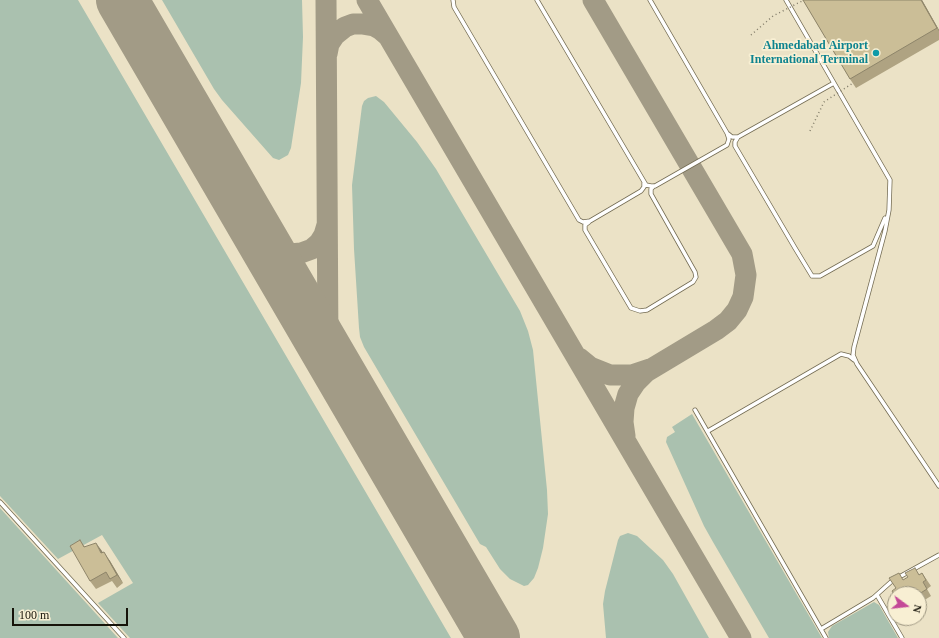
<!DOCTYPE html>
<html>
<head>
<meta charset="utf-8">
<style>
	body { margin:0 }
	#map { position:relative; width:939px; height:638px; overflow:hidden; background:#ebe2c6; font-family:Georgia,serif }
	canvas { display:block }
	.north { position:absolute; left:887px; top:586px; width:40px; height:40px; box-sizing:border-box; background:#f8efd3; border:1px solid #9e9782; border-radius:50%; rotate:105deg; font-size:11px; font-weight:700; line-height:16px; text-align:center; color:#161309 }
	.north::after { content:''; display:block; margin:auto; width:14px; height:18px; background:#c44897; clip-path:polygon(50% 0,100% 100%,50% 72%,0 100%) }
	.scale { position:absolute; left:12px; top:608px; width:116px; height:18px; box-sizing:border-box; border:2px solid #161309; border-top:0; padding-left:5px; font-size:12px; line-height:14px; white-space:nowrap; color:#161309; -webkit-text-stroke:3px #f8efd3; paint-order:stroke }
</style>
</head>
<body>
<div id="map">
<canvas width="939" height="638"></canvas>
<div class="north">N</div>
<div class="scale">100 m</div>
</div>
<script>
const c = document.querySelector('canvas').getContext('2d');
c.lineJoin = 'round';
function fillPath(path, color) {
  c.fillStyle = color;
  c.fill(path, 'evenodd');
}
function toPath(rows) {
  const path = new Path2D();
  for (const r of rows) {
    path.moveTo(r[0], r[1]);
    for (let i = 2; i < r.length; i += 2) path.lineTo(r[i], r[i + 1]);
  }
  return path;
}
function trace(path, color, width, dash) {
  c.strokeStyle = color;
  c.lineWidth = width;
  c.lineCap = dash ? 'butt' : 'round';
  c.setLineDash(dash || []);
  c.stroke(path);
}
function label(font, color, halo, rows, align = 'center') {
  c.font = font + ' Georgia,serif';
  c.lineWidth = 3.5;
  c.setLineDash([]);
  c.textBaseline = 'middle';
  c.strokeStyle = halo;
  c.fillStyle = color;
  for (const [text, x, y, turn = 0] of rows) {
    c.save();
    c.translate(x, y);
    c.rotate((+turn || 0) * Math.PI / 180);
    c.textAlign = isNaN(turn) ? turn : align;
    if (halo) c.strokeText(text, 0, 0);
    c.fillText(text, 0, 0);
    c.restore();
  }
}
const green = toPath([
	[0,0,78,0,451,638,130,638,98,603,133,583,102,535,58,559,0,496],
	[162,0,302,0,303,37,301,83,291,148,288,155,279,160,273,158,222,100,214,89],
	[376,96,384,102,417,142,436,169,520,311,528,331,533,350,547,490,548,514,543,548,538,568,534,578,528,585,524,586,510,579,500,569,486,547,480,544,364,347,360,337,359,328,354,249,352,185,362,106,364,101,368,98],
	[692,414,822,638,769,638,713,542,704,526,666,442,667,437,675,432,672,427],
	[0,508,118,638,0,638],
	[628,533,637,536,663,560,673,574,709,638,606,638,603,604,605,591,618,540,620,536],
	[874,602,879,605,898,638,829,638,828,632,832,626]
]);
const taxiway = toPath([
	[326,0,328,347,334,363],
	[367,0,741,638],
	[593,0,742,254,746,275,743,297,737,310,728,321,716,330,646,372,636,382,628,394,624,408,623,422,625,436],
	[327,54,329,44,335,35,345,27,353,24,362,24,374,26,381,30,388,36],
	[263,241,268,248,279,253,290,254,301,253,312,249,319,243,324,235,327,225],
	[579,358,590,367,610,375,632,375,650,369]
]);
const runway = toPath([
	[122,0,494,638]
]);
const service = toPath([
	[453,0,454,7,579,220,583,222,590,221,641,191,644,187,644,183],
	[537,0,646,185,651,186,655,186,727,145,729,139,727,133],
	[650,0,727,133,732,137,738,137],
	[786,0,890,180,889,210,885,231,854,347,853,355,857,364,939,486],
	[834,83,738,137,735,142,735,146,795,248,812,276,820,276,873,246,885,218],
	[589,222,585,225,585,230,631,308,640,311,647,310,693,282,696,277,695,272,651,194,651,189,654,186],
	[695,410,826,638],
	[708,431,841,354,849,356,854,360],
	[0,502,124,638],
	[877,595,902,638],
	[821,629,873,598,892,581,939,555]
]);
const pathBridge = toPath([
	[751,35,773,16,804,0],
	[810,131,824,102,853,83]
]);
const wall = toPath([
	[803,0,922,0,939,30,939,40,856,88,850,79],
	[80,540,85,547,102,553,110,561,123,583,117,588,112,581,96,589,90,581],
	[922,573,931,586,927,589,931,596,923,601,921,598,919,599,919,594,895,594,896,588,903,580,919,575]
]);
const shadedWall = toPath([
	[921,0,922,0,939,30,939,31],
	[96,543,102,551,107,562,101,553],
	[104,552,110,561,123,583,117,575]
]);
const building = toPath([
	[803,0,921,0,937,28,850,79,803,0],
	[80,540,84,547,96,543,101,553,104,552,117,575,110,579,106,572,90,581,70,546,80,540],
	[915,568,919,575,922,573,926,580,923,582,927,589,919,594,916,591,911,594,895,594,895,596,892,591,896,588,889,578,899,573,903,580,908,577,905,573,915,568]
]);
const markers = [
	[876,53,4,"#0f9aa8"]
];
const cultureNames = [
	["Ahmedabad Airport",868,46],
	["International Terminal",868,60]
];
fillPath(green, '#aac1af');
trace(taxiway, '#a29b86', 21);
trace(runway, '#a29b86', 52);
trace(service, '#736b52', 5);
trace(service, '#fff', 3.5);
trace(pathBridge, '#837d6a', 1.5, [1, 3]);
fillPath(wall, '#afa382');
fillPath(shadedWall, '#8e856a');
fillPath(building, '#cbbe97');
trace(building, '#8e856a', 1);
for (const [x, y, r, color] of markers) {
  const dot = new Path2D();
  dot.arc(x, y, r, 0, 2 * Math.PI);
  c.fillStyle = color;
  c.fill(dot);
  trace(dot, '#f8efd3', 1.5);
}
label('bold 12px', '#0d838f', '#f8efd3', cultureNames, 'right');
</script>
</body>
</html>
